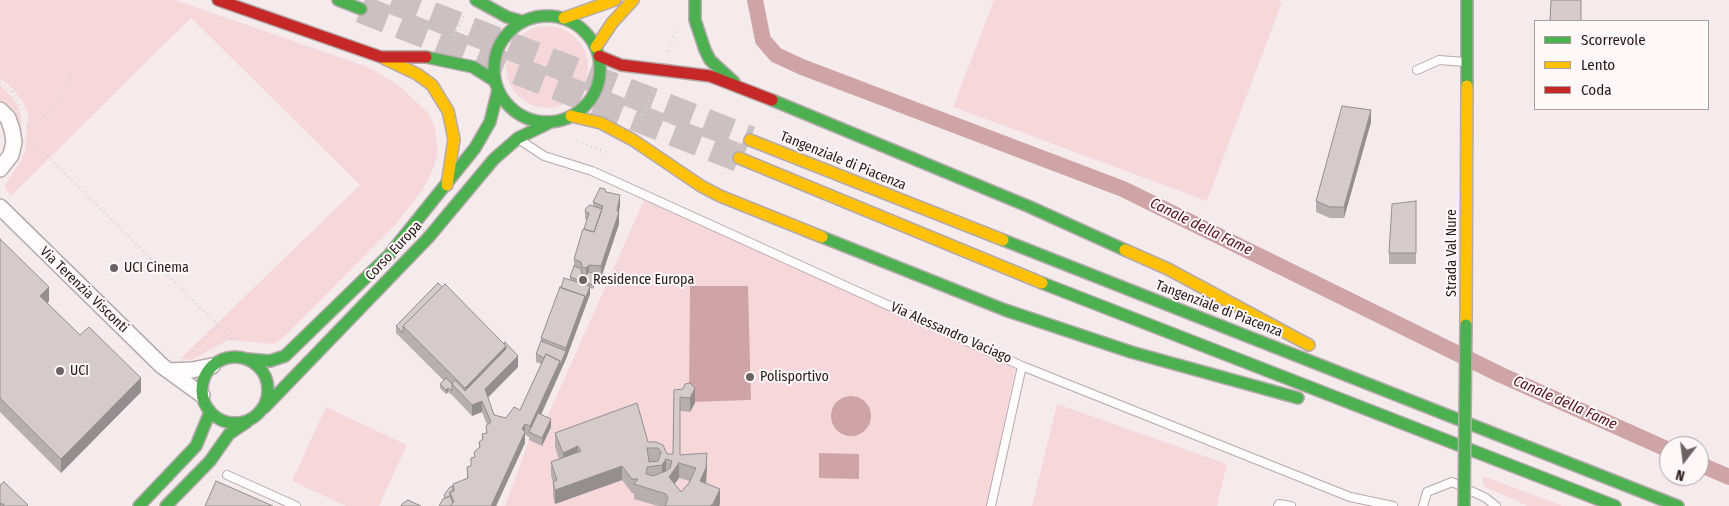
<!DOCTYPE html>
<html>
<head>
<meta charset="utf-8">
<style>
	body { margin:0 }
	#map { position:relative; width:1729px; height:506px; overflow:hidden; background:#f6ebec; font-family:"Fira Sans Condensed",sans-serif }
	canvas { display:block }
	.legend { position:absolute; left:1534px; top:20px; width:175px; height:90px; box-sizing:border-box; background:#fff8f8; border:1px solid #a89f9f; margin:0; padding:6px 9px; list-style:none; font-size:15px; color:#251a1a }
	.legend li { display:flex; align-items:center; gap:10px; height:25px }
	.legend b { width:25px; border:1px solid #a89f9f }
	.north { position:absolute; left:1659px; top:436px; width:50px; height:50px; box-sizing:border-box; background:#fff8f8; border:1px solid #a89f9f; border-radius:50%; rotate:195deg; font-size:14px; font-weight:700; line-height:20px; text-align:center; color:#251a1a }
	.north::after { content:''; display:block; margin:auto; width:18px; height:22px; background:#6e6364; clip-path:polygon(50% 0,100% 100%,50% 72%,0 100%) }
</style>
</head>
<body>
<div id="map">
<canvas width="1729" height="506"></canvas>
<ul class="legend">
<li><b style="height:6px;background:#4caf50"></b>Scorrevole</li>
<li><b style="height:6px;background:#ffc107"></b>Lento</li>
<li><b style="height:6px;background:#c62828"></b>Coda</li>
</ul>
<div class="north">N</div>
</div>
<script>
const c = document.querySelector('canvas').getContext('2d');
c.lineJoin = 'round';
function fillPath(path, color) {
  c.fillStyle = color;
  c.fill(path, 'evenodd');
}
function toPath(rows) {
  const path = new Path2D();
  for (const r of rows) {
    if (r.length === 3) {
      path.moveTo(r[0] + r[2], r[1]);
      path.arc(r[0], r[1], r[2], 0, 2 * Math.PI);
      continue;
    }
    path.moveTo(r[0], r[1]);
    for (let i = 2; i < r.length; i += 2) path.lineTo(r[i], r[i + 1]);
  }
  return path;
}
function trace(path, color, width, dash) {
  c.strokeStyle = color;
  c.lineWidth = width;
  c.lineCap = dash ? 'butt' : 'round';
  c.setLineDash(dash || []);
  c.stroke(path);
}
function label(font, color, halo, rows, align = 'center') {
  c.font = font + ' "Fira Sans Condensed",sans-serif';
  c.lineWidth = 4;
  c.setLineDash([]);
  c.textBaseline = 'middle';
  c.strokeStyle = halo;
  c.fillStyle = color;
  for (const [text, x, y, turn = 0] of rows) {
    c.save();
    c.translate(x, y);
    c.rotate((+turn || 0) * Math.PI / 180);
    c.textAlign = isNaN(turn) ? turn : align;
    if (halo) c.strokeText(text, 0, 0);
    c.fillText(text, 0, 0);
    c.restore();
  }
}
const green = toPath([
	[0,0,175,0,368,67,401,87,428,113,435,127,437,142,437,157,433,169,423,189,396,224,285,336,274,344,228,340,192,360,180,359,360,185,191,18,11,196,5,188,6,183,21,161,25,150,28,115,23,103,13,89,0,78],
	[994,0,1276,0,1282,2,1207,201,953,107],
	[547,67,41],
	[0,85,12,97,17,105,21,116,22,135,15,115,0,100],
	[644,200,1016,365,987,506,505,506,529,440,551,427,544,424],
	[1057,404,1227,464,1217,506,1032,506],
	[326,407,407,445,379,506,346,506,292,481],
	[1483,476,1558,504,1563,506,1528,506,1483,486]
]);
const water = toPath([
	[690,286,748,286,751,400,689,402],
	[851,416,20],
	[819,453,859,454,859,479,819,478]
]);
const canal = toPath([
	[755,0,763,40,776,55,802,67,1123,189,1501,375,1669,450],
	[1699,464,1729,477]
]);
const highwayTunnel = toPath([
	[392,0,750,140],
	[361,9,739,158]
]);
const path = toPath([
	[453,40,464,15],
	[668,51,676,31],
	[0,82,12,92,23,112],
	[641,120,653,90],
	[27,127,50,112,72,74],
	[29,138,235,342],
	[577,141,609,153],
	[189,355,218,326]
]);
const lane = toPath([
	[1417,70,1439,60,1465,62],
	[520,140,544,156,592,171,1022,366,1350,497,1393,506],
	[227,475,296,506],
	[991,506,1022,366],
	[1278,506,1279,504,1291,506],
	[1423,506,1427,492,1452,482,1486,498,1496,506]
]);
const street = toPath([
	[0,110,8,118,12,130,14,142,11,155,0,169],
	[0,207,162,366,202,395],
	[169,371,192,370,212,366]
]);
const fast = toPath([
	[338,0,361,9],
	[476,0,507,17,521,21],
	[695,0,695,20,705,50,710,60,734,82],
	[547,69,53],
	[426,57,473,67,495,81],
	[1467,86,1467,0],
	[772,100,1030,207,1125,250],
	[822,237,1005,310,1131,352,1298,398],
	[1003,240,1678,506],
	[1042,283,1615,506],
	[235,390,33],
	[247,359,270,361,285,356,389,255,475,148,490,122,498,90],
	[264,408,428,238,494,159,518,138,551,122],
	[139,506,196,446,210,412],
	[166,506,210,461,229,434,247,422]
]);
const slow = toPath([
	[564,18,615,0],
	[596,47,612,23,633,0],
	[385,59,417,74,432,85,448,111,454,139,447,185],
	[571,116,601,123,633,140,701,186,720,196,822,237],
	[750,140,1003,240],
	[739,158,1042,283],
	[1125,250,1168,269,1309,345],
	[1466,325,1467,86]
]);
const jam = toPath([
	[218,0,381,57,426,57],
	[599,56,621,65,710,76,772,100]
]);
const fastBridge = toPath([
	[1464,506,1466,325]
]);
const wall = toPath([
	[1371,122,1344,218,1330,218,1316,212,1316,201],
	[606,192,620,206,619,212,619,224,601,278,597,277,593,289,590,288,590,294,566,359,541,415,551,427,542,446,529,440,529,437,525,435,525,443,496,506,439,506,453,486,467,478,467,467,471,466,479,448,479,442,482,440,482,434,486,433,487,425,482,412,472,416,452,395,448,392,446,394,440,388,440,384,444,381,396,333,396,326,438,283,518,367,488,398,494,415,506,418,520,410,541,364,536,362,536,354,541,341,541,338,561,288,570,280,570,277,574,266,574,259,587,220,585,219,585,212,593,206,593,202],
	[1416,201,1416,264,1389,264,1389,253],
	[0,239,49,301,47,303,80,335,141,392,61,473,0,412],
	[683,389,695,403,690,412,680,411,680,455,707,468,705,483,720,504,719,506,658,506,634,499,634,493,632,493,622,480,555,504,553,496,553,482,551,476,551,462,559,459,555,447,555,433,648,442,656,442,667,454,673,454,674,390],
	[679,478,690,481,681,492,674,484]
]);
const shadedWall = toPath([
	[1371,110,1371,122,1344,218,1344,207],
	[620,195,620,206,618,214,619,212,619,224,601,278,601,266,617,211],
	[589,265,589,276,586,279,586,268],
	[597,274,597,278,593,289,593,285],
	[590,286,590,294,566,359,532,434,530,433,530,426,560,361,566,351,566,348,585,296],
	[49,287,49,301,40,310,40,296],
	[506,346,506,360,465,398,465,388],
	[518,356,518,367,485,400,485,389],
	[141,378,141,392,61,473,61,459],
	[448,388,448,392,446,394,446,390],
	[695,388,695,403,690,412,690,398],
	[482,401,482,412,472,416,472,405],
	[551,419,551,427,542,446,542,438],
	[525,424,525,443,496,506,491,506,522,429],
	[578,446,578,461,563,467,563,453],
	[707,453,707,468,706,483,700,495,700,481],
	[666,459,666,474,662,480,662,465],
	[679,463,679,478,669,492,669,477],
	[622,466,622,480,555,504,555,490],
	[720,489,720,504,719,506,710,506]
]);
const building = toPath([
	[1551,0,1581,0,1581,21,1550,21,1551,0],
	[1342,106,1371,110,1344,207,1330,207,1316,201,1342,106],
	[600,188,605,189,606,192,620,195,617,211,619,212,601,266,589,265,586,268,582,267,581,262,574,259,583,229,594,232,603,206,593,202,600,188],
	[1416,201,1416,253,1389,253,1392,204,1416,201],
	[590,205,602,209,594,232,584,229,589,213,585,212,586,208,590,205],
	[0,239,49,287,40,296,80,335,89,327,141,378,61,459,0,398,0,239],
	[574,266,581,269,582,274,586,275,589,272,597,274,593,285,570,277,574,266],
	[564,278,590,286,585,300,585,296,561,288,564,278],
	[438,283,442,287,403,326,403,333,396,326,438,283],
	[445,284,506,346,465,388,403,326,445,284],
	[560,287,585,296,566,348,541,338,560,287],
	[541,341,566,351,560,365,560,361,546,354,544,358,536,354,541,341],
	[505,342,518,356,485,389,494,415,506,418,514,407,520,410,546,354,560,361,530,426,525,424,522,429,525,432,491,506,450,506,454,502,450,492,454,491,453,484,468,478,467,467,471,466,471,458,475,457,474,452,480,447,479,442,483,439,482,434,487,433,486,426,491,422,482,401,472,405,452,384,455,380,465,391,506,349,506,346,504,344,505,342],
	[446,378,452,384,452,391,448,388,446,390,440,384,446,378],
	[690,383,695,388,690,398,680,397,680,455,707,453,706,468,700,481,720,489,713,504,710,506,665,506,668,498,666,494,634,484,638,479,632,479,622,466,555,490,553,482,557,480,551,462,581,451,578,446,563,453,555,433,637,403,648,442,656,442,663,445,667,454,673,454,674,390,683,389,685,384,690,383],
	[647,448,658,448,661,452,658,461,649,462,647,448],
	[666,459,672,461,670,468,666,471,653,476,646,474,647,467,662,465,666,459],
	[679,463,696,468,689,483,681,492,669,477,679,463],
	[538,413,551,419,542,438,529,432,538,413],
	[216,481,273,506,205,506,216,481],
	[4,482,28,505,27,506,5,506,3,504,0,504,0,485,4,482],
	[453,486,453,491,450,492,450,496,445,498,444,495,450,487,453,486],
	[450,496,453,503,450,506,439,506,443,499,450,496],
	[408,500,421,506,401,506,402,504,408,500],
	[0,504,3,504,5,506,0,506,0,504]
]);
const markers = [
	[114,268,5,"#6e6364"],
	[583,280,5,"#6e6364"],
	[60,371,5,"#6e6364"],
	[750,377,5,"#6e6364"]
];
const streetNames = [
	["Tangenziale di Piacenza",843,161,22],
	["Corso Europa",394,251,-47],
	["Strada Val Nure",1452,253,-90],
	["Via Terenzia Visconti",84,290,44],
	["Tangenziale di Piacenza",1219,309,21],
	["Via Alessandro Vaciago",951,333,24]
];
const poiNames = [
	["UCI Cinema",124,268],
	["Residence Europa",593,280],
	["UCI",70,371],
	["Polisportivo",760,377]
];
const waterNames = [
	["Canale della Fame",1201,227,26],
	["Canale della Fame",1565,403,24]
];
fillPath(green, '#f7d8da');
fillPath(water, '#cea4a6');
trace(canal, '#cea4a6', 16);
trace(highwayTunnel, '#ccc1c2', 28, [28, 14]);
trace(lane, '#b5aaab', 10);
trace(street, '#b5aaab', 18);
trace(fast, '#b5aaab', 14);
trace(slow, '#b5aaab', 14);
trace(jam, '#b5aaab', 14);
trace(path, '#d5d2d2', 2.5, [1, 4]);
trace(lane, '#fefcfc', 8);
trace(street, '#fefcfc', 15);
trace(fast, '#4caf50', 11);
trace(slow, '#ffc107', 11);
trace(jam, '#c62828', 11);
trace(fastBridge, '#b5aaab', 14, []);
trace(fastBridge, '#4caf50', 11);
fillPath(wall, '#b7afaf');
fillPath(shadedWall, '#958e8e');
fillPath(building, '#d5cbcb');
trace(building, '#958e8e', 1);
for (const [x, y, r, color] of markers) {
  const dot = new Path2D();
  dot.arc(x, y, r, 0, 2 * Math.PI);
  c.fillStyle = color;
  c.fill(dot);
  trace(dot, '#fff8f8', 2);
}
label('14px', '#251a1a', '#fff8f8', streetNames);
label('14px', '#251a1a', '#fff8f8', poiNames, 'left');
label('italic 15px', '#56121e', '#fff8f8', waterNames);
</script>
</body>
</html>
